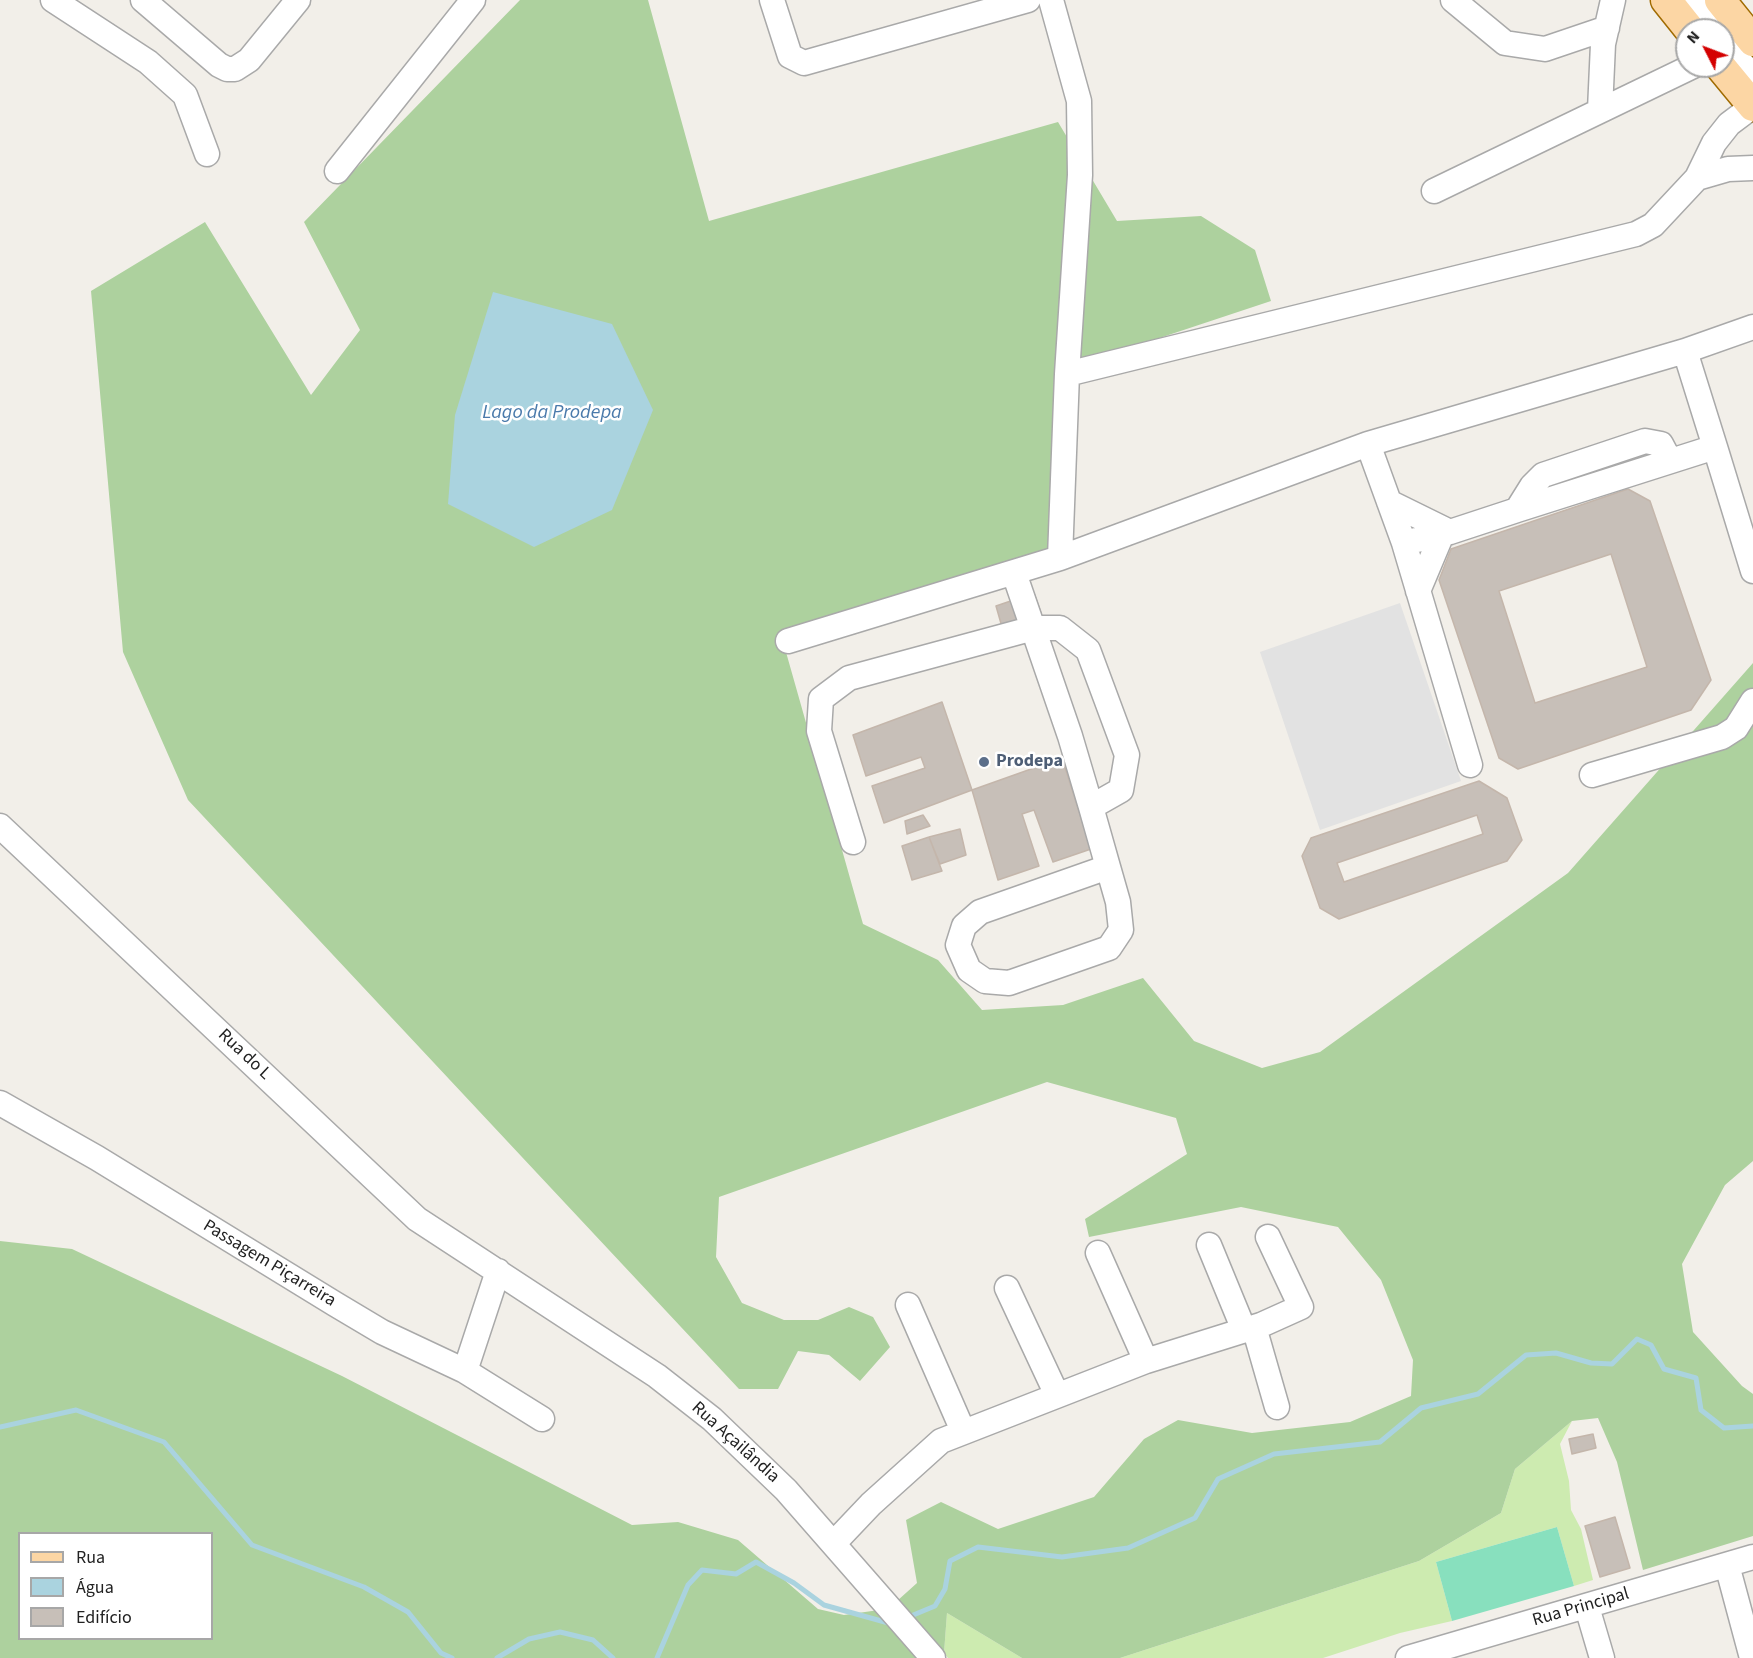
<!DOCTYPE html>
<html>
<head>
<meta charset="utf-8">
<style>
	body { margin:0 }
	#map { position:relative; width:1753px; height:1658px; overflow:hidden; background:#f2efe9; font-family:"Source Sans 3",sans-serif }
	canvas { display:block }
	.legend { position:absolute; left:18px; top:1532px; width:195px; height:108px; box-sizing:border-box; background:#fff; border:2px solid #a7a7a7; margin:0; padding:8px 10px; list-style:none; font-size:18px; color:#222 }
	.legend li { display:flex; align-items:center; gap:12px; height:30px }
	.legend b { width:30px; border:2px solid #a7a7a7 }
	.north { position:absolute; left:1675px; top:18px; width:60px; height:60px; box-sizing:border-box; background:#fff; border:2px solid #a7a7a7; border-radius:50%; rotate:312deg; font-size:16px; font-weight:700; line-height:24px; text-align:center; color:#222 }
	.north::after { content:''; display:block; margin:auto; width:21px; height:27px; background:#d40000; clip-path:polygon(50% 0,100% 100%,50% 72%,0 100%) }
</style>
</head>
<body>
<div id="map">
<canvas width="1753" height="1658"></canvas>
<ul class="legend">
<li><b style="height:8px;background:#fcd6a4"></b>Rua</li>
<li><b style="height:16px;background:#aad3df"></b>Água</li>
<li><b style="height:16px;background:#c7bfb8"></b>Edifício</li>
</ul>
<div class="north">N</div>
</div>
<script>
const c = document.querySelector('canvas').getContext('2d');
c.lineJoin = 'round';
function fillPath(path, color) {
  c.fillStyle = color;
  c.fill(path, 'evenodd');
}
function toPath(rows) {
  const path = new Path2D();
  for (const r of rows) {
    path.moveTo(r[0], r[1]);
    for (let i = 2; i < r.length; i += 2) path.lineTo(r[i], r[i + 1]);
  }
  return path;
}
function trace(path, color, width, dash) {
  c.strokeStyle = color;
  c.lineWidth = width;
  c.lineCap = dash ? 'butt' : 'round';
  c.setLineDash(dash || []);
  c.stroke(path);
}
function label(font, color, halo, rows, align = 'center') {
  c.font = font + ' "Source Sans 3",sans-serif';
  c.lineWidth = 5;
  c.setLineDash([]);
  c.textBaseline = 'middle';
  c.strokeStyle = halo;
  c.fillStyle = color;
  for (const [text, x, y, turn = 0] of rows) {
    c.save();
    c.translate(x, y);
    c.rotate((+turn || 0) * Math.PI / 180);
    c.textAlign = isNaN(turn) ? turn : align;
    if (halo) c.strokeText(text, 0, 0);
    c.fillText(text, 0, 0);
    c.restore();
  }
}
const grass = toPath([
	[1572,1421,1560,1444,1569,1481,1571,1510,1581,1529,1593,1580,1574,1586,1557,1527,1436,1562,1452,1621,1400,1633,1323,1658,1120,1658,1419,1561,1501,1513,1515,1469],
	[947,1613,1022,1658,948,1658,944,1653]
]);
const forest = toPath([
	[520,0,648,0,709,221,1058,122,1117,221,1201,216,1255,250,1271,301,1060,371,1047,561,782,638,863,924,938,960,982,1010,1063,1005,1143,978,1194,1041,1262,1068,1320,1052,1568,873,1753,663,1753,1161,1725,1185,1682,1264,1693,1332,1742,1386,1753,1394,1753,1536,1643,1570,1617,1462,1598,1418,1572,1421,1515,1469,1501,1513,1419,1561,1120,1658,1022,1658,947,1613,944,1653,907,1617,897,1601,917,1583,906,1520,941,1502,998,1529,1094,1497,1144,1439,1178,1420,1252,1433,1350,1422,1411,1396,1413,1360,1381,1280,1338,1227,1241,1207,1089,1237,1085,1219,1187,1154,1176,1118,1047,1082,719,1197,716,1257,742,1303,784,1320,818,1320,849,1307,873,1317,890,1347,860,1381,829,1355,798,1351,778,1389,739,1389,188,800,123,652,91,291,205,222,311,395,360,330,304,222],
	[0,1241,72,1249,342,1376,632,1525,678,1522,738,1540,818,1609,844,1615,879,1610,916,1658,0,1658],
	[20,1534,212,1534,212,1638,20,1638]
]);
const pitch = toPath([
	[1557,1527,1574,1586,1452,1621,1436,1562]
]);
const parking = toPath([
	[1400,603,1461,781,1320,830,1260,652]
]);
const water = toPath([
	[493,292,612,324,653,410,612,510,534,547,448,504,455,415]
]);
const stream = toPath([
	[0,1427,76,1410,164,1442,252,1545,364,1587,408,1612,441,1653,452,1658],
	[906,1618,935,1606,945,1589,950,1561,978,1547,1062,1557,1128,1548,1195,1518,1218,1479,1274,1454,1380,1442,1421,1408,1478,1394,1526,1355,1556,1353,1591,1363,1612,1364,1637,1339,1651,1345,1664,1369,1696,1378,1701,1410,1724,1428,1753,1426],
	[497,1658,529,1639,560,1632,593,1640,613,1658],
	[657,1658,688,1585,702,1570,736,1574,756,1562,794,1583,824,1605,892,1624]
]);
const building = toPath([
	[1628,489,1650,501,1711,680,1691,710,1518,769,1499,758,1439,580,1451,549,1628,489],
	[1611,554,1647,667,1535,703,1499,591,1611,554],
	[1034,593,1041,613,1002,627,996,606,1034,593],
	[942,702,972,790,884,823,872,786,925,768,921,757,866,776,853,735,942,702],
	[1062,758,1091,849,1053,862,1034,810,1022,814,1039,866,998,880,972,790,1062,758],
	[1479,781,1507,798,1522,840,1507,861,1339,919,1320,908,1302,856,1311,838,1479,781],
	[1477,815,1483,834,1344,882,1337,863,1477,815],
	[923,815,930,826,907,834,905,821,923,815],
	[960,829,966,855,940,864,929,837,960,829],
	[929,837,942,871,912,880,902,846,929,837],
	[1593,1434,1596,1448,1572,1454,1569,1439,1593,1434],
	[1615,1517,1630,1568,1600,1577,1585,1526,1615,1517]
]);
const minor = toPath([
	[53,0,148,62,185,95,207,154],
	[143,0,219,65,227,69,235,69,249,60,298,0],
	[772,0,790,56,804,63,1028,0],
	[1051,0,1079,101,1080,175,1067,374],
	[1453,0,1505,43,1545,49,1607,28],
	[1690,0,1714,30],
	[1723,41,1753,77],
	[1600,110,1603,44,1613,0],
	[337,171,473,0],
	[1697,178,1728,169,1753,168],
	[1434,191,1693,66],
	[1368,444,1404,543,1470,765],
	[1715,447,1753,571],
	[1389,502,1450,532],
	[1517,510,1715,447,1685,351],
	[1404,543,1450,532,1517,510,1532,486,1543,475,1645,441,1661,444,1670,461],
	[1060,558,1368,444,1685,351,1753,327],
	[1014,573,1070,736,1091,807,1108,867,1118,902,1121,930,1109,948,1009,983,985,981,969,970,958,945,964,926,980,912,1108,867],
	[1418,591,1442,534],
	[788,641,1060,558,1067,374,1636,234,1653,225,1697,178,1714,143,1729,124,1753,106],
	[1592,775,1722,737,1736,728,1753,701],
	[0,826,417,1219,657,1376,712,1419,786,1490,933,1658],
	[853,842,819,731,821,699,849,678,1034,628,1060,628,1088,650,1127,755,1121,790,1091,807],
	[0,1103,97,1158,335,1304,382,1332,465,1371,542,1419],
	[1209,1245,1244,1330],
	[1098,1253,1146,1361],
	[1007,1288,1057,1395],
	[908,1305,963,1431],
	[1254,1327,1277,1407],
	[465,1371,498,1271],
	[834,1543,871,1504,941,1441,1146,1361,1261,1325,1301,1307,1268,1237],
	[1727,1565,1752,1658],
	[1587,1607,1602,1658],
	[1408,1658,1753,1557]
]);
const major = toPath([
	[1666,0,1690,30],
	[1720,0,1753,41],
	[1720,66,1753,106]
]);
const markers = [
	[984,762,6,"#5c6f8a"]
];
const serviceNames = [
	["Prodepa",996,762]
];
const streetNames = [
	["Rua do L",244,1055,43],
	["Passagem Piçarreira",269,1264,31],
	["Rua Açailândia",735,1443,42],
	["Rua Principal",1581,1608,-16]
];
const waterNames = [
	["Lago da Prodepa",552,414]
];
fillPath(grass, '#cdebb0');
fillPath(forest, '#add19e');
fillPath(pitch, '#88e0be');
fillPath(parking, '#e2e2e2');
fillPath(water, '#aad3df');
trace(stream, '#aad3df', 5);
fillPath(building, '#c7bfb8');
trace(building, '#c4b6ab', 1.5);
trace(minor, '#a9a9a9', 27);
trace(major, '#a06b00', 33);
trace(minor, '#fff', 24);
trace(major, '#fcd6a4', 30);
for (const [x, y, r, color] of markers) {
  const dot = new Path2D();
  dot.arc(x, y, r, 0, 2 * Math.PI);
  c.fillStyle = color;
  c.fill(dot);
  trace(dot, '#fff', 2);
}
label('bold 18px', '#4e5e75', '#fff', serviceNames, 'left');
label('18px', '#222', '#fff', streetNames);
label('italic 20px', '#4a7aab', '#fff', waterNames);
</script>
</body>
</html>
